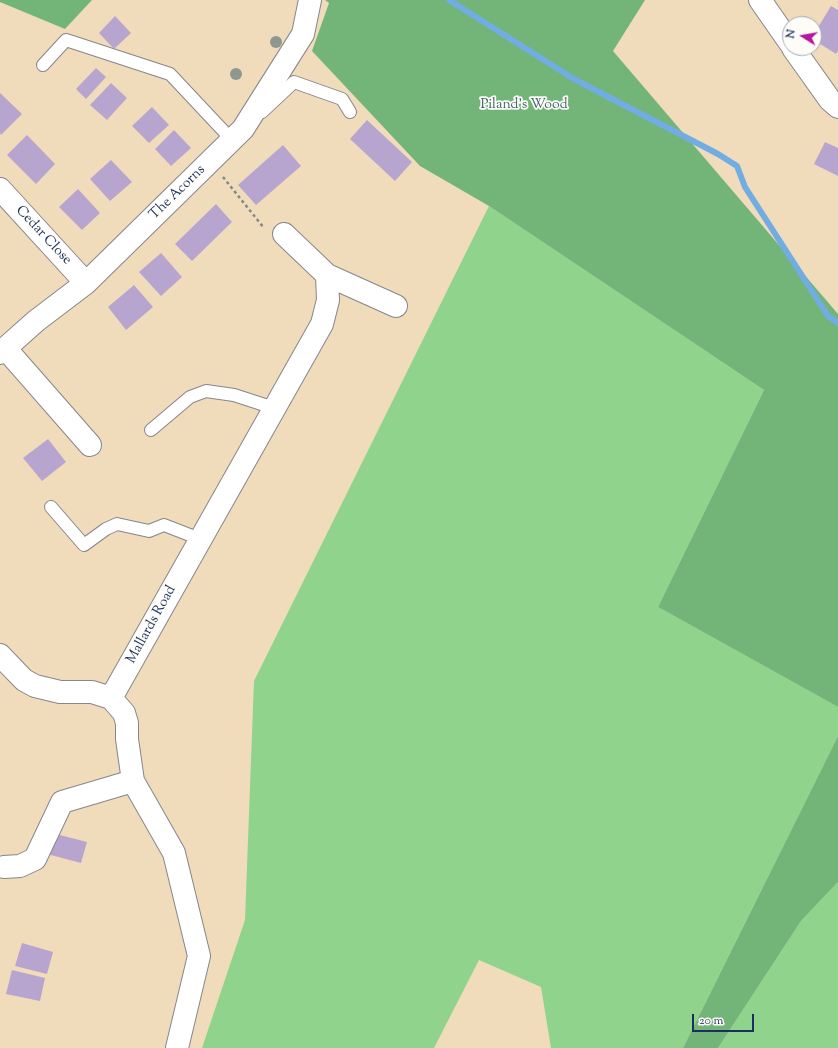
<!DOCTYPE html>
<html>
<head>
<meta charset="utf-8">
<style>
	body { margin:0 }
	#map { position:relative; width:838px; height:1048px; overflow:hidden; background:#f0dcbb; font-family:"Sorts Mill Goudy",serif }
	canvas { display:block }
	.north { position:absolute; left:782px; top:16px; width:40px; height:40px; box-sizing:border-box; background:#fdfcf7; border:1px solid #a3aaba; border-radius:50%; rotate:281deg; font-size:11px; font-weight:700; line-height:16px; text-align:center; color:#1b2f5e }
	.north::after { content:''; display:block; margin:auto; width:14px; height:18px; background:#b5179e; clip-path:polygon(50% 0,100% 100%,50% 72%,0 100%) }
	.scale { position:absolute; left:692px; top:1014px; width:62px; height:18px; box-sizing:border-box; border:2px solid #1b2f5e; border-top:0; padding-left:5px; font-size:12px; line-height:14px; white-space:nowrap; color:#1b2f5e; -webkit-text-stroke:3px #fdfcf7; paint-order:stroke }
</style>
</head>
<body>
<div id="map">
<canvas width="838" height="1048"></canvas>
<div class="north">N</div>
<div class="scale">20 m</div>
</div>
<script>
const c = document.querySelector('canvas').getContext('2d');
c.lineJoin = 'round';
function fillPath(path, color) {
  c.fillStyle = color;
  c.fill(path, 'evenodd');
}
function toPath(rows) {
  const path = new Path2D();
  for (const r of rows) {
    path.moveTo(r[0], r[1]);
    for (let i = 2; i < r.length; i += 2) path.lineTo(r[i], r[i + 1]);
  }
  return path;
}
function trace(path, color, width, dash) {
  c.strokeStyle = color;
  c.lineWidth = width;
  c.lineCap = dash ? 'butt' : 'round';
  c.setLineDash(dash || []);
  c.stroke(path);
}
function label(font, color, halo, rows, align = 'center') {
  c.font = font + ' "Sorts Mill Goudy",serif';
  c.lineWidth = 3.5;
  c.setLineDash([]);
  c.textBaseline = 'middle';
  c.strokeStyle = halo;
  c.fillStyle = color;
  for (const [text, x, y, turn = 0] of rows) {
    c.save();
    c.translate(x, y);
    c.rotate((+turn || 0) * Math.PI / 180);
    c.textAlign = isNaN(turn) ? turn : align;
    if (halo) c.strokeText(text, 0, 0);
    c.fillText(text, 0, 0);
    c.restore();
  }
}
const green = toPath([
	[489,206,764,390,658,607,838,707,838,736,683,1048,551,1048,541,987,479,960,434,1048,202,1048,245,920,254,681],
	[838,882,838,1048,718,1048,801,921]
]);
const forest = toPath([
	[0,0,92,0,65,29,0,2],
	[325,0,645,0,613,51,838,314,838,707,658,607,764,390,489,206,420,166,312,51,329,3],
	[838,736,838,882,801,921,718,1048,683,1048]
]);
const stream = toPath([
	[449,0,574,79,718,154,737,166,745,187,828,316,838,323]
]);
const building = toPath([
	[831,6,838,10,838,51,836,54,814,40,814,34],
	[115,16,131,33,114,49,99,33],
	[96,68,106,77,86,99,76,89],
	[111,83,127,98,107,120,90,105],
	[0,93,22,114,1,135,0,133],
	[152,107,169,125,149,143,132,126],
	[367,120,412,162,395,181,350,139],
	[174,130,191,148,171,166,155,149],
	[27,135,55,164,36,184,7,155],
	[825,142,838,148,838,176,814,164],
	[283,145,301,166,256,205,238,185],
	[111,160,132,182,110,201,90,179],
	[78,189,100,213,82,230,59,207],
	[216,204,232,222,192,261,175,244],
	[161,253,182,277,161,296,139,272],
	[134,285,153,307,126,330,108,307],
	[48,439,66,462,42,481,23,458],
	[52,833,87,842,81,863,47,854],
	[22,943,53,952,47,974,15,966],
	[12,970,45,978,40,1001,6,994]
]);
const path = toPath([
	[223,177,264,228]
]);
const service = toPath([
	[43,65,66,40,170,74,232,140],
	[262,112,294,82,342,99,350,112],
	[151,430,190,397,206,391,234,395,274,408],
	[51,507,84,545,106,529,117,524,149,531,164,525,200,539]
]);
const minor = toPath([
	[760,0,790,43],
	[793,48,830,100,838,107],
	[0,189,86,283],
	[327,275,396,306],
	[5,348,90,445],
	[0,353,36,321,86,283,243,129,303,34,310,0],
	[0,655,24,680,35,686,60,692,92,692,111,698],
	[4,867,20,866,35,859,62,802,133,781],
	[177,1048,199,956,174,853,133,781,127,739,127,723,124,713,111,698,322,324,328,300,327,275,284,234]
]);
const trees = [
	[276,42],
	[236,74]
];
const parkNames = [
	["Piland's Wood",524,106]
];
const streetNames = [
	["The Acorns",178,193,-44],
	["Cedar Close",43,236,47],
	["Mallards Road",152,625,-61]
];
fillPath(green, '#8fd38c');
fillPath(forest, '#73b578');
trace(stream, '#71ade2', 6);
fillPath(building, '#b7a5cf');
trace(service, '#86868c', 14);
trace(minor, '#86868c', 24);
trace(path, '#86868c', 2.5, [3, 3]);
trace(service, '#fff', 12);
trace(minor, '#fff', 22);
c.fillStyle = '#8e9890';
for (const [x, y] of trees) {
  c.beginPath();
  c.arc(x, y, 6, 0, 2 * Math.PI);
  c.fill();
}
label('14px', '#3e606c', '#fdfcf7', parkNames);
label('14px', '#1b2f5e', '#fdfcf7', streetNames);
</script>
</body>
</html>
